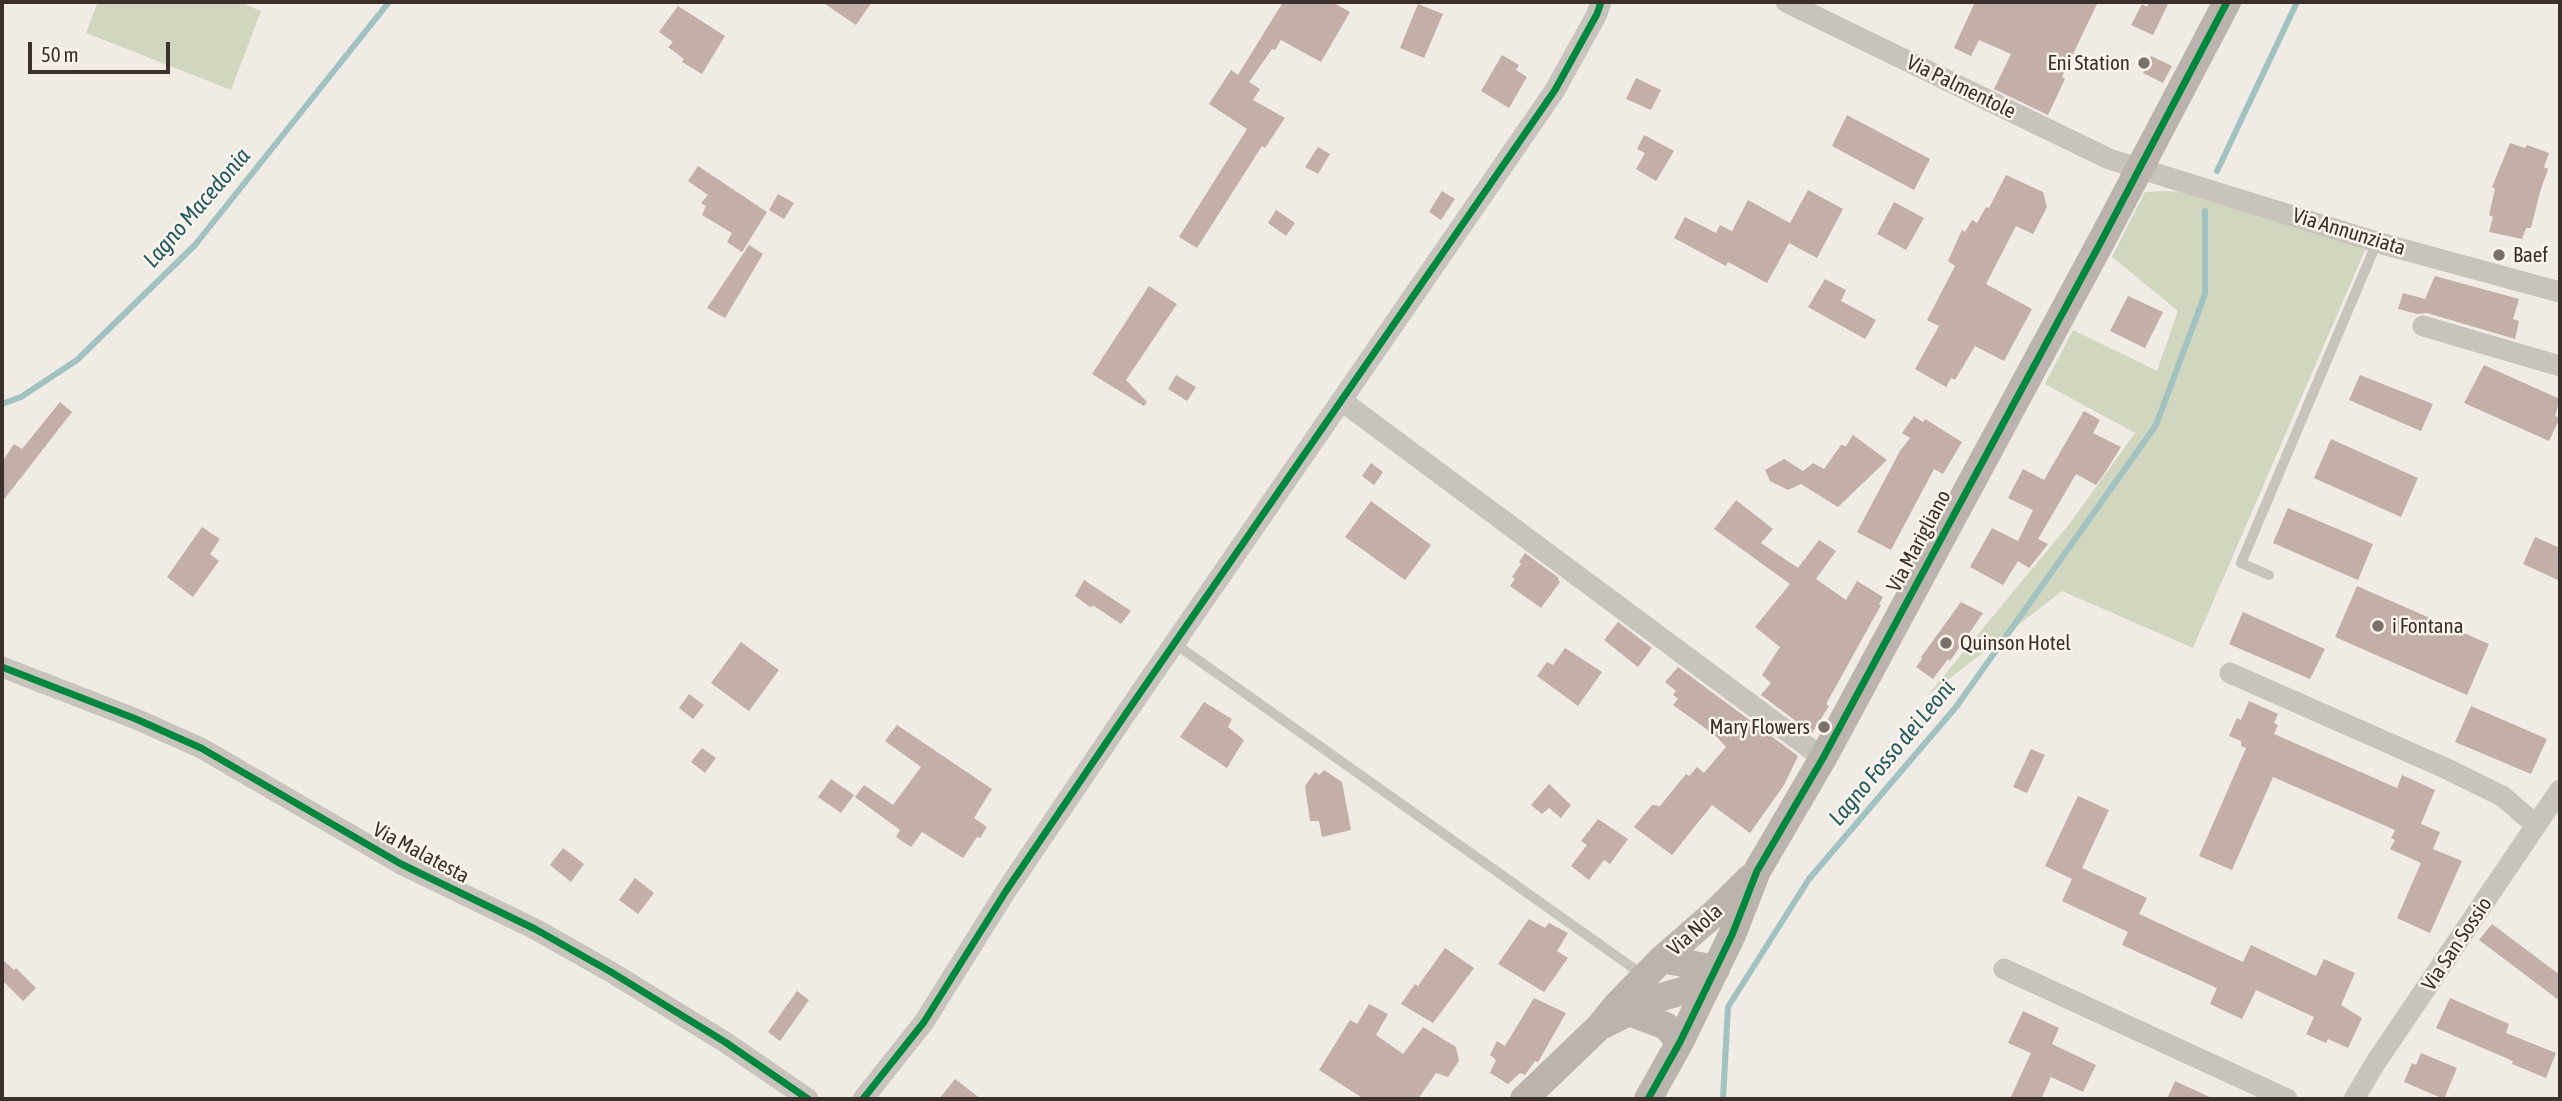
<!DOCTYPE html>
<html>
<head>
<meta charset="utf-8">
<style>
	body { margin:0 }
	#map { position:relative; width:2562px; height:1101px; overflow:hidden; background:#f0ebe5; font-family:"Asap Condensed",sans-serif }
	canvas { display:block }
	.frame { position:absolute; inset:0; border:4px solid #3b302b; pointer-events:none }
	.scale { position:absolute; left:28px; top:42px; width:142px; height:32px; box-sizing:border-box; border:4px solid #3b302b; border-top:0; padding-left:9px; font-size:21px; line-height:24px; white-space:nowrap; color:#3b302b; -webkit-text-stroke:5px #fbf5ee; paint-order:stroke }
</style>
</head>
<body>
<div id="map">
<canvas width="2562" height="1101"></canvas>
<div class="frame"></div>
<div class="scale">50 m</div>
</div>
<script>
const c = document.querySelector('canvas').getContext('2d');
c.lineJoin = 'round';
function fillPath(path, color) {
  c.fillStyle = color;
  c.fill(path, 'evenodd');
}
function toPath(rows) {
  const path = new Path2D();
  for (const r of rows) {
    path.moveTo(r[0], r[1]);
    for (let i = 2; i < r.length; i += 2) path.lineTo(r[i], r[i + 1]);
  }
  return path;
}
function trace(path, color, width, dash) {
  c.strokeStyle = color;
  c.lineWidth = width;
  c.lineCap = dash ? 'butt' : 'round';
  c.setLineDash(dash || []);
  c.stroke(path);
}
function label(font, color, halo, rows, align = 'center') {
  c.font = font + ' "Asap Condensed",sans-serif';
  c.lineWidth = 5;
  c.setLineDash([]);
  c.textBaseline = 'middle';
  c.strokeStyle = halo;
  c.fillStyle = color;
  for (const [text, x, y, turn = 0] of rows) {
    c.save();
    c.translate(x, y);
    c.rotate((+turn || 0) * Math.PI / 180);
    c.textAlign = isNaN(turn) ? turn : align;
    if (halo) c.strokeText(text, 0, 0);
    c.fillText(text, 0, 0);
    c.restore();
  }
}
const green = toPath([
	[98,2,239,2,261,11,231,90,86,33],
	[2166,191,2182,192,2366,248,2193,648,2062,591,1927,696,2070,523,2135,433,2045,384,2073,330,2157,371,2178,311,2112,257,2145,192]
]);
const stream = toPath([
	[2217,171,2297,2],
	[2,404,21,397,77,360,195,245,389,2],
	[1723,1099,1728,1007,1809,879,1956,707,2156,425,2205,294,2205,211]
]);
const building = toPath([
	[822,2,872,2,856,25],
	[1283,2,1332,2,1350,12,1321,62,1281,40,1275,50,1272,49,1249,82,1260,89,1253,100,1285,118,1265,148,1262,146,1197,248,1179,237,1247,129,1209,104,1231,70,1238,75],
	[1975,2,2098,2,2062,77,2065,79,2048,115,1994,89,2011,54,1979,40,1971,56,1954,48],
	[2149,2,2169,2,2153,35,2131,25,2142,4,2147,7],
	[1418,4,1443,14,1424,58,1400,48],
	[678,6,725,36,702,74,682,62,684,59,668,47,673,42,659,32],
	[1502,55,1519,65,1516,70,1527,77,1509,108,1481,91],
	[2151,56,2172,66,2163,83,2143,73],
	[1636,78,1661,90,1651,110,1626,99],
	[1847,115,1930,159,1914,190,1832,146],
	[1644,135,1674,151,1656,181,1636,169,1645,153,1637,149],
	[2510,143,2525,148,2527,145,2549,153,2544,167,2548,169,2540,192,2531,228,2526,228,2522,239,2489,232,2493,217,2489,215,2495,189,2492,187],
	[1318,147,1330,154,1318,174,1305,167],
	[698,166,767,212,742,252,727,242,732,233,702,215,706,206,701,203,708,195,688,181],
	[2006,175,2043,192,2047,207,2033,234,2016,226,1986,284,2032,309,2004,361,1975,346,1955,380,1951,378,1946,387,1915,369,1939,326,1927,320,1955,266,1948,261,1962,230,1965,232,1972,220,1977,223,1986,207,1989,208],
	[1808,190,1843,209,1817,258,1789,243,1767,283,1728,262,1726,266,1674,238,1685,217,1716,233,1720,225,1732,231,1748,200,1790,223],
	[1442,191,1455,199,1441,220,1429,212],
	[778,194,794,203,784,219,769,210],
	[1894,202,1924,218,1906,250,1877,234],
	[1276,210,1295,223,1286,236,1268,223],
	[749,245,763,254,725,318,707,308],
	[2435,276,2519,299,2513,319,2519,321,2515,339,2427,313,2417,314,2398,309,2403,293,2425,299],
	[1825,279,1846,290,1841,301,1876,320,1865,339,1808,307],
	[1149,286,1177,304,1126,380,1147,402,1144,406,1092,374],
	[2128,296,2163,312,2145,348,2110,331],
	[2484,365,2560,399,2555,416,2560,418,2549,441,2464,403],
	[1176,375,1196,387,1187,401,1168,389],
	[2360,375,2433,404,2421,431,2349,400],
	[60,402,72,412,2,502,2,462,14,444,22,449],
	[2084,411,2100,420,2093,433,2121,447,2106,471,2096,485,2076,474,2038,539,2048,544,2029,568,2018,561,2003,585,1970,567,1992,528,2018,541,2033,510,2008,498,2023,469,2044,480],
	[1914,416,1923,422,1925,419,1962,442,1943,474,1934,469,1891,550,1857,532,1900,451,1910,438,1902,433],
	[1853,435,1887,460,1838,507,1801,484,1788,490,1770,481,1765,470,1784,459,1803,471,1813,463,1824,469,1841,445,1846,446],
	[2331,439,2418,478,2401,517,2314,478],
	[1371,463,1383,472,1374,485,1362,476],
	[1736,500,1773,529,1761,543,1798,568,1819,540,1836,551,1816,579,1846,600,1857,581,1883,597,1879,604,1881,605,1826,704,1829,706,1812,733,1761,695,1771,683,1762,675,1780,647,1755,627,1790,584,1714,529],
	[1371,501,1431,545,1405,580,1345,537],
	[2288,508,2373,544,2358,580,2273,543],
	[202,527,220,539,210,554,219,561,193,597,167,577],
	[2535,537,2560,548,2560,581,2523,564],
	[1525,553,1559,578,1558,580,1560,582,1541,608,1510,586,1515,579,1512,577,1521,564,1519,562],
	[1084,580,1131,611,1121,624,1094,606,1090,607,1075,596],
	[2357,586,2489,644,2467,695,2335,637],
	[1961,602,1983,613,1950,661,1948,659,1933,679,1916,667,1922,659,1921,657],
	[2243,612,2325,649,2310,679,2229,644],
	[1618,622,1652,648,1638,667,1604,640],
	[741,642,779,670,749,711,711,683],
	[1565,648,1602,672,1578,706,1537,676,1547,662,1553,665],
	[1678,667,1798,756,1784,785,1750,833,1712,805,1672,855,1634,827,1652,805,1660,806,1686,774,1689,776,1697,767,1704,773,1726,747,1716,736,1673,705,1678,699,1673,695,1676,691,1665,682],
	[689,694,704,705,693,719,679,708],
	[2249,701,2278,714,2274,723,2278,725,2274,734,2397,788,2402,775,2435,790,2421,824,2440,832,2433,849,2462,861,2430,933,2397,918,2421,863,2390,849,2395,840,2391,838,2395,830,2273,777,2232,870,2199,856,2246,748,2241,746,2241,741,2229,736,2237,718,2241,720],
	[1204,702,1232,719,1228,727,1244,740,1227,768,1180,737],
	[2471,706,2547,739,2531,774,2455,742],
	[897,725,992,789,974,818,987,827,980,838,977,837,963,858,922,832,911,847,896,837,900,830,855,797,864,785,893,805,921,767,885,741],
	[702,748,716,758,705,773,691,762],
	[2031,749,2045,755,2027,793,2013,787],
	[1324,770,1342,782,1351,830,1322,837,1319,821,1310,821,1305,786,1315,772,1319,775],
	[831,779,854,795,841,813,818,797],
	[1549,784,1571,805,1561,818,1549,808,1542,814,1531,805],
	[2078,796,2109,810,2082,868,2147,898,2139,914,2243,962,2251,945,2316,976,2324,959,2355,973,2341,1005,2362,1018,2348,1048,2328,1039,2326,1043,2306,1034,2314,1017,2256,990,2242,1019,2210,1004,2217,988,2122,945,2128,932,2062,901,2072,879,2045,866],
	[1598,819,1628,839,1610,864,1604,860,1589,880,1571,866,1587,845,1581,841],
	[563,848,584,864,571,882,550,865],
	[635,878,654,893,638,914,619,900],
	[1529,919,1545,928,1549,923,1568,933,1557,951,1568,958,1544,992,1498,964],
	[2492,924,2560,975,2560,1001,2479,940],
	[1445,948,1474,968,1433,1023,1401,1004,1415,984,1418,986],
	[2,959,14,970,16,968,36,988,23,1001,2,980],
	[797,991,809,1000,780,1041,768,1032],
	[1534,998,1566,1013,1538,1062,1535,1061,1525,1075,1520,1073,1508,1084,1490,1073,1496,1060,1490,1055,1497,1041,1505,1046],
	[2450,998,2509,1024,2506,1033,2556,1053,2546,1078,2512,1064,2513,1061,2436,1028],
	[1369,1004,1388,1014,1376,1035,1403,1054,1423,1027,1456,1047,1459,1061,1448,1077,1436,1073,1418,1099,1364,1099,1319,1070,1350,1020,1357,1024],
	[2023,1011,2059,1028,2052,1044,2096,1065,2083,1092,2051,1077,2041,1099,2010,1099,2031,1053,2008,1043],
	[2421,1053,2457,1068,2444,1099,2404,1082,2412,1063,2416,1065],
	[955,1079,981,1099,939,1099],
	[2175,1081,2214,1099,2167,1099]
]);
const lane = toPath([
	[2269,575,2241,563,2377,242],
	[1174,643,1643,975]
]);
const street = toPath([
	[1786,2,2109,159,2383,244,2560,292],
	[2423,326,2560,366],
	[1342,401,1823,758],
	[2,667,136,719,201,748,401,864,535,929,611,972,725,1042,808,1099],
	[2230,673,2445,768,2502,796,2536,825],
	[2004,969,2287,1099],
	[863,1099,924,1022,1006,891,1127,712,1555,90,1597,14,1601,2],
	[2354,1099,2376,1062,2560,790]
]);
const secondary = toPath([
	[1662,959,1716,969],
	[1629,1012,1642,1003,1709,983],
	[1603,1025,1629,1012,1666,1026,1680,1042],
	[1524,1099,1600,1026,1617,1005,1662,959,1716,912,1750,878],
	[1648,1099,1680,1042,1732,935,1757,871,1823,758,2103,238,2227,2]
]);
const cycleway = toPath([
	[2,667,136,719,201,748,401,864,535,929,611,972,725,1042,808,1099],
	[863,1099,924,1022,1006,891,1127,712,1555,90,1597,14,1601,2],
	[1648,1099,1680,1042,1732,935,1757,871,1823,758,2103,238,2227,2]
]);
const markers = [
	[2144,63,7,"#7a716c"],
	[2499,255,7,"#7a716c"],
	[2378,626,7,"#7a716c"],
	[1946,643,7,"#7a716c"],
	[1824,727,7,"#7a716c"]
];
const poiNames = [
	["Eni Station",2130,63,"right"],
	["Baef",2513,255],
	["i Fontana",2392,626],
	["Quinson Hotel",1960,643],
	["Mary Flowers",1810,727,"right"]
];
const streetNames = [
	["Via Palmentole",1961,87,26],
	["Via Annunziata",2349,232,17],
	["Via Marigliano",1919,541,-62],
	["Via Malatesta",421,853,28],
	["Via Nola",1695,930,-42],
	["Via San Sossio",2457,944,-56]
];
const waterNames = [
	["Lagno Macedonia",197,208,-49],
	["Lagno Fosso dei Leoni",1892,753,-50]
];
fillPath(green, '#d1d6bf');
trace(stream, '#a1c2c1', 6);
fillPath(building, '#c3afa7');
trace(lane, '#c9c3be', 10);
trace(street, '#c9c3be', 21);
trace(secondary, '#bab3ae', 28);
trace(cycleway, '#00873e', 7);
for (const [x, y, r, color] of markers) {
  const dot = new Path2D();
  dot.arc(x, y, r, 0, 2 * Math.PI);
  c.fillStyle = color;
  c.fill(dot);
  trace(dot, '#fbf5ee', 2.5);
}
label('21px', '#3b302b', '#fbf5ee', poiNames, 'left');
label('21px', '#3b302b', '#fbf5ee', streetNames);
label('italic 23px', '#1f5a5e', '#fbf5ee', waterNames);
</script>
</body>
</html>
